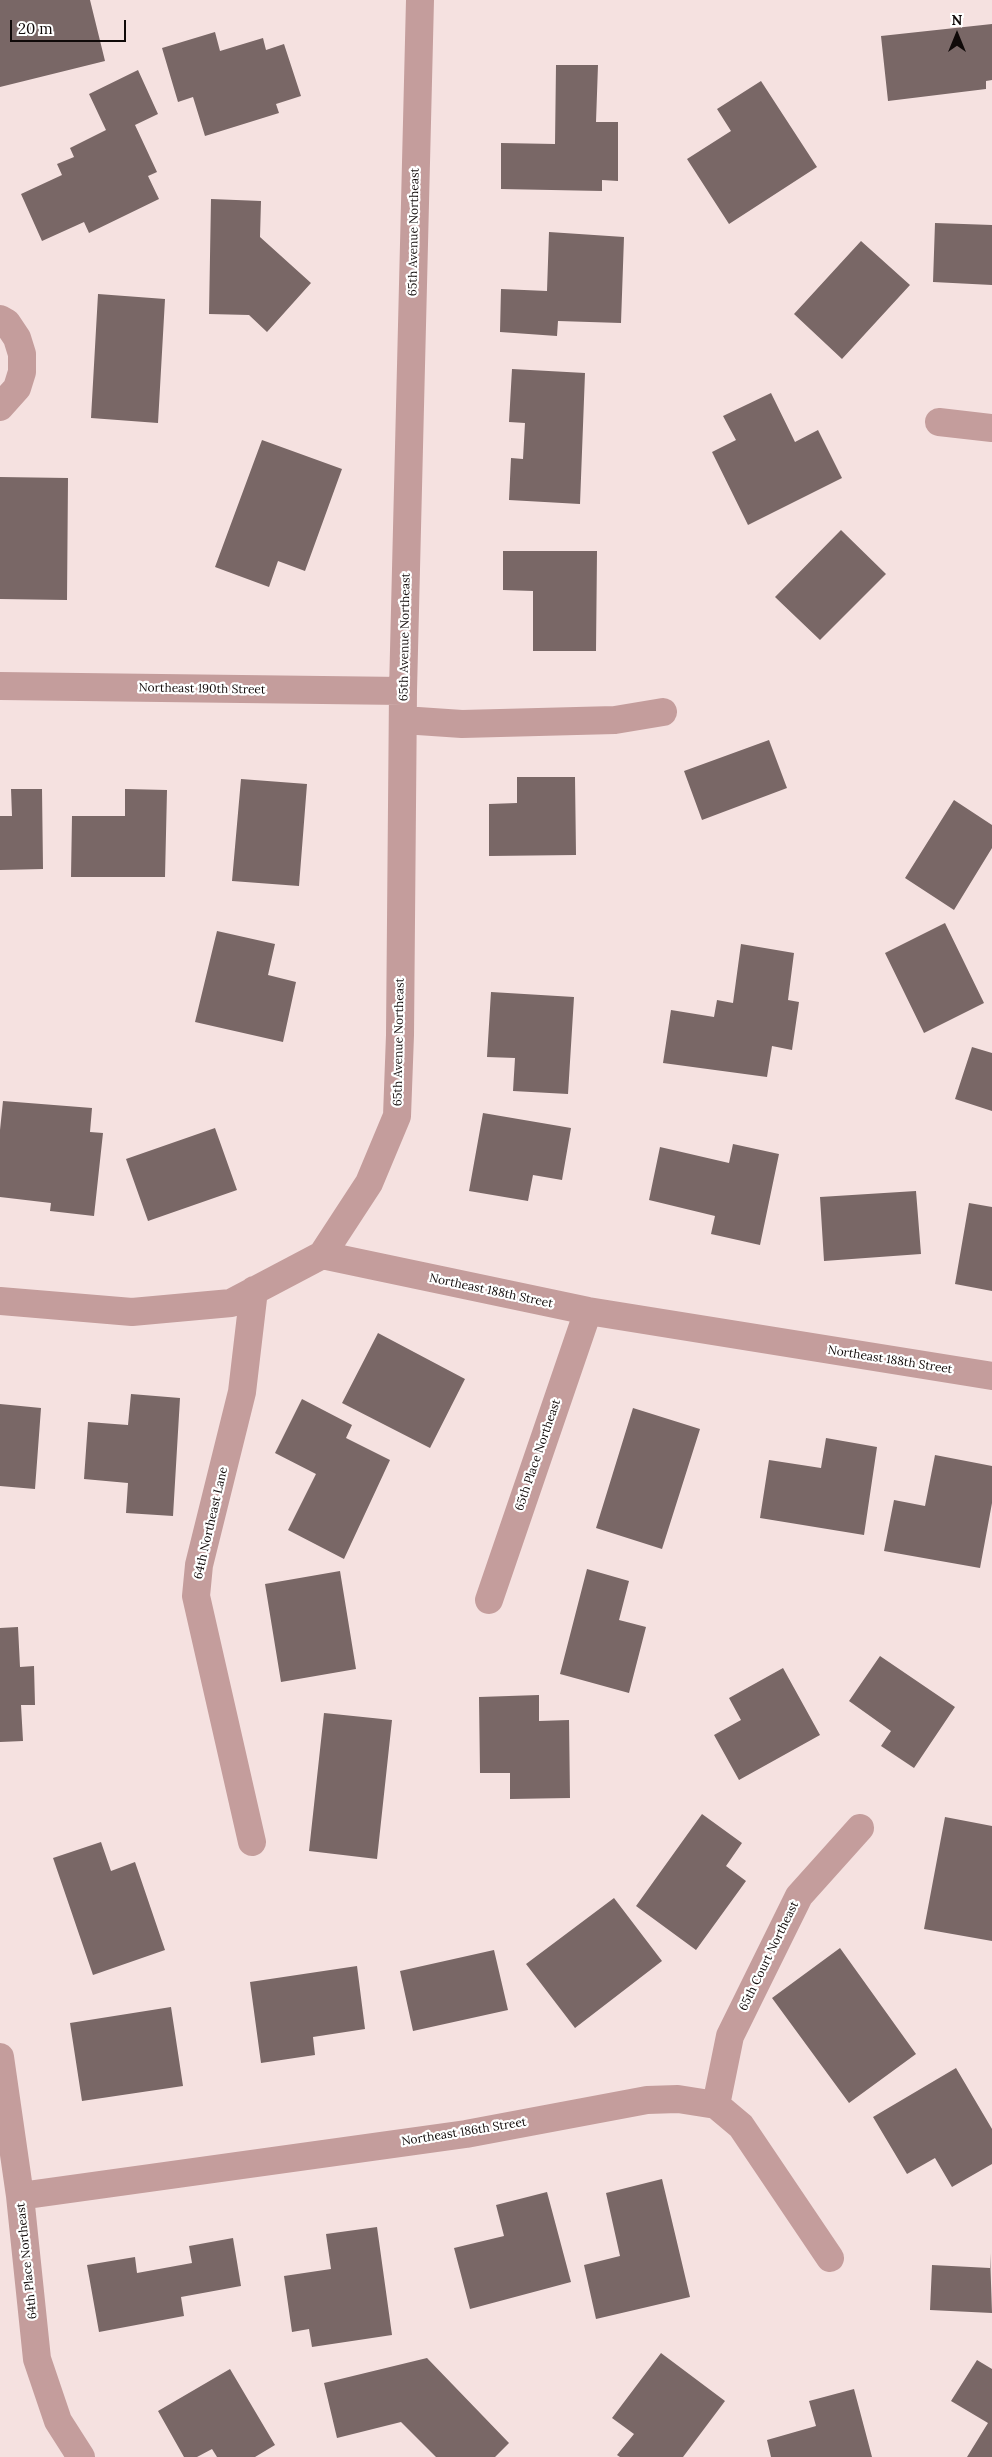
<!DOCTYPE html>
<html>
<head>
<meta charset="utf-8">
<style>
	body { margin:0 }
	#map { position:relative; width:992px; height:2457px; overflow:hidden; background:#f5e1e0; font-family:Lora,serif }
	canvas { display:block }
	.north { position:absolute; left:932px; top:10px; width:50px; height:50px; -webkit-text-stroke:4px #fff; paint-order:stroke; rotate:0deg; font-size:14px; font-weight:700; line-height:20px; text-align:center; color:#100a09 }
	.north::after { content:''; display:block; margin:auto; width:18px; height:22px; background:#100a09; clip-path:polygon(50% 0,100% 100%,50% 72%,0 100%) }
	.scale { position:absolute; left:10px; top:20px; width:116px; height:22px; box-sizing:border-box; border:2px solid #100a09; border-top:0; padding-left:6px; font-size:15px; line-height:18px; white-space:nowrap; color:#100a09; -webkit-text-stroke:4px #fff; paint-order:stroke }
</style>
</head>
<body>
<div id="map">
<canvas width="992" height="2457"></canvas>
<div class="north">N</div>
<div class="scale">20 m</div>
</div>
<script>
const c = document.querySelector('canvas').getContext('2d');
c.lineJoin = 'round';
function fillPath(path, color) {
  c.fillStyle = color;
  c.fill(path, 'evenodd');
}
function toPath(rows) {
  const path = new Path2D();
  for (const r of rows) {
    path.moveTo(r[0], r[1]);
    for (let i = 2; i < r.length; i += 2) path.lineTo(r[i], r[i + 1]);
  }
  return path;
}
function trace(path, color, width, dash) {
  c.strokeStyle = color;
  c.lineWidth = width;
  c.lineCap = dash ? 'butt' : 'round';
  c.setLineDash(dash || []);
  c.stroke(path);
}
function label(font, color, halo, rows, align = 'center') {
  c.font = font + ' Lora,serif';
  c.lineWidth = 4.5;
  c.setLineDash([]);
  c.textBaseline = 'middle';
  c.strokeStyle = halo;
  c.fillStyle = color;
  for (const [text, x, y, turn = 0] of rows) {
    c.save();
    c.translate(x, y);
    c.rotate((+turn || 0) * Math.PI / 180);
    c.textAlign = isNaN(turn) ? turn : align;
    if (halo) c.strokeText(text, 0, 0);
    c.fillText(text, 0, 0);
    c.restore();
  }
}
const building = toPath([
	[0,0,90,0,105,61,0,87],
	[992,24,992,80,986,81,986,89,888,101,881,36],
	[215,32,220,51,263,38,266,50,284,44,301,96,276,104,279,113,205,136,193,97,178,102,162,48],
	[556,65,598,65,596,122,618,122,618,181,602,180,602,191,501,189,501,143,555,144],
	[138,70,158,114,135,125,157,172,148,176,159,199,89,233,84,222,42,241,21,194,62,175,57,164,74,157,70,148,106,130,89,94],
	[761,81,817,167,729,224,687,159,731,131,717,109],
	[211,199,261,201,260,237,311,283,267,332,249,315,209,314],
	[935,223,992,225,992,285,933,282],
	[549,232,624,237,621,323,558,321,557,336,500,332,501,289,547,291],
	[861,241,910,285,842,359,794,314],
	[98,294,165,299,158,423,91,418],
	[512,369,585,373,580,504,509,500,511,458,523,459,525,423,509,422],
	[771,393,795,442,818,430,842,478,748,525,712,452,736,440,723,416],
	[262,440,342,469,305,571,278,561,269,587,215,567],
	[0,477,68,478,67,600,0,599],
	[841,530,886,574,820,640,775,597],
	[503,551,597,551,596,651,533,651,533,591,503,590],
	[769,740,787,788,702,820,684,771],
	[517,777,575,777,576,855,489,856,489,804,517,803],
	[241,779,307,784,299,886,232,881],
	[11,789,42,789,43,869,0,870,0,816,12,816],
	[125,789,167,790,165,877,71,877,72,816,125,816],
	[954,800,992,825,992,848,954,910,905,878],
	[945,923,984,1003,924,1033,885,953],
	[217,931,275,944,268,975,296,982,283,1042,195,1022],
	[741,944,794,953,788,1000,799,1002,792,1050,772,1046,767,1077,663,1063,671,1010,714,1017,717,1000,733,1003],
	[491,992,574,997,568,1094,513,1091,515,1058,487,1057],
	[972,1047,992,1053,992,1111,955,1099],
	[3,1101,92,1108,90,1132,103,1133,94,1216,50,1211,51,1203,0,1197,0,1130],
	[483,1113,571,1128,562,1180,533,1175,528,1201,469,1191],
	[215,1128,237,1190,148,1221,126,1159],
	[733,1144,779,1154,760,1245,711,1234,715,1216,649,1200,660,1147,729,1163],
	[916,1191,921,1254,824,1261,820,1197],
	[969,1203,992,1207,992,1291,955,1284],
	[378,1333,465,1379,430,1448,342,1403],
	[131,1394,180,1398,173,1516,126,1513,128,1483,84,1479,88,1422,128,1425],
	[302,1399,352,1425,346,1438,390,1460,344,1559,288,1530,316,1474,275,1453],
	[0,1404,41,1408,35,1489,0,1486],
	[633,1408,700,1429,662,1549,596,1528],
	[826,1438,877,1447,864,1535,760,1518,769,1460,821,1468],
	[935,1455,992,1466,992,1503,980,1568,884,1551,894,1500,925,1506],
	[587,1569,629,1581,619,1620,646,1627,629,1693,560,1674],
	[340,1571,356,1669,281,1682,265,1584],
	[18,1627,20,1667,34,1666,35,1705,21,1705,23,1741,0,1742,0,1628],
	[880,1656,955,1707,914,1768,881,1746,891,1731,849,1701],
	[783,1668,820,1735,739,1780,714,1735,741,1720,729,1698],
	[539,1695,539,1721,569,1720,570,1798,510,1799,510,1773,480,1773,479,1697],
	[324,1713,392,1720,377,1859,309,1851],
	[702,1814,742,1843,726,1866,746,1881,696,1950,636,1906],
	[945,1817,992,1826,992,1941,924,1929],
	[101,1842,111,1871,135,1862,165,1950,93,1975,53,1858],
	[614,1898,662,1961,575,2028,526,1964],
	[840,1948,916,2054,849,2103,772,1998],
	[494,1950,508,2010,413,2031,400,1971],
	[357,1966,365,2029,313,2037,315,2055,261,2063,250,1982],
	[171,2007,183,2086,82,2101,70,2023],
	[956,2068,992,2129,992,2164,952,2187,935,2158,907,2174,873,2117],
	[662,2179,690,2297,596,2319,584,2265,620,2256,606,2193],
	[547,2192,571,2282,470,2309,454,2248,504,2236,496,2205],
	[377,2227,392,2335,312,2347,309,2329,292,2332,284,2276,331,2269,326,2234],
	[233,2238,241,2286,181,2297,184,2316,99,2332,87,2265,135,2257,137,2273,192,2263,189,2246],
	[990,2253,992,2313,930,2310,932,2265,990,2268],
	[661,2353,725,2401,683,2457,620,2457,617,2455,634,2434,612,2418],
	[427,2358,509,2443,495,2457,436,2457,401,2422,337,2438,324,2383],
	[977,2360,992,2369,992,2457,967,2457,988,2423,951,2401],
	[230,2369,275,2445,255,2457,217,2457,212,2449,197,2457,184,2457,158,2411],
	[854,2389,872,2457,771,2457,767,2440,816,2426,809,2401]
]);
const minor = toPath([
	[0,319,7,323,17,338,22,354,22,372,17,388,0,407],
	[939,422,992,428],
	[0,686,403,691],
	[403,720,462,724,615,720,663,712],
	[322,1255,369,1183,397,1116,400,1035,403,691,420,0],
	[0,1301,132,1312,231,1303,322,1255,588,1311,992,1376],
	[489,1600,588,1311],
	[252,1842,196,1596,199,1565,242,1392,254,1290],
	[0,2057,20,2196,37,2359,58,2421,81,2457],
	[716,2105,730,2036,799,1896,860,1828],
	[20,2196,466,2134,647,2100,678,2099,716,2105,741,2126,830,2258]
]);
const streetNames = [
	["65th Avenue Northeast",414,232,-89],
	["65th Avenue Northeast",405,637,-89],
	["Northeast 190th Street",202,689,1],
	["65th Avenue Northeast",399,1042,-89],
	["Northeast 188th Street",491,1291,12],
	["Northeast 188th Street",890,1360,9],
	["65th Place Northeast",538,1455,-71],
	["64th Northeast Lane",211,1523,-77],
	["65th Court Northeast",769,1956,-64],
	["Northeast 186th Street",464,2132,-9],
	["64th Place Northeast",27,2261,-96]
];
fillPath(building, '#796766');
trace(minor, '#c49d9c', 28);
label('12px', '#100a09', '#fff', streetNames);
</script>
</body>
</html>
